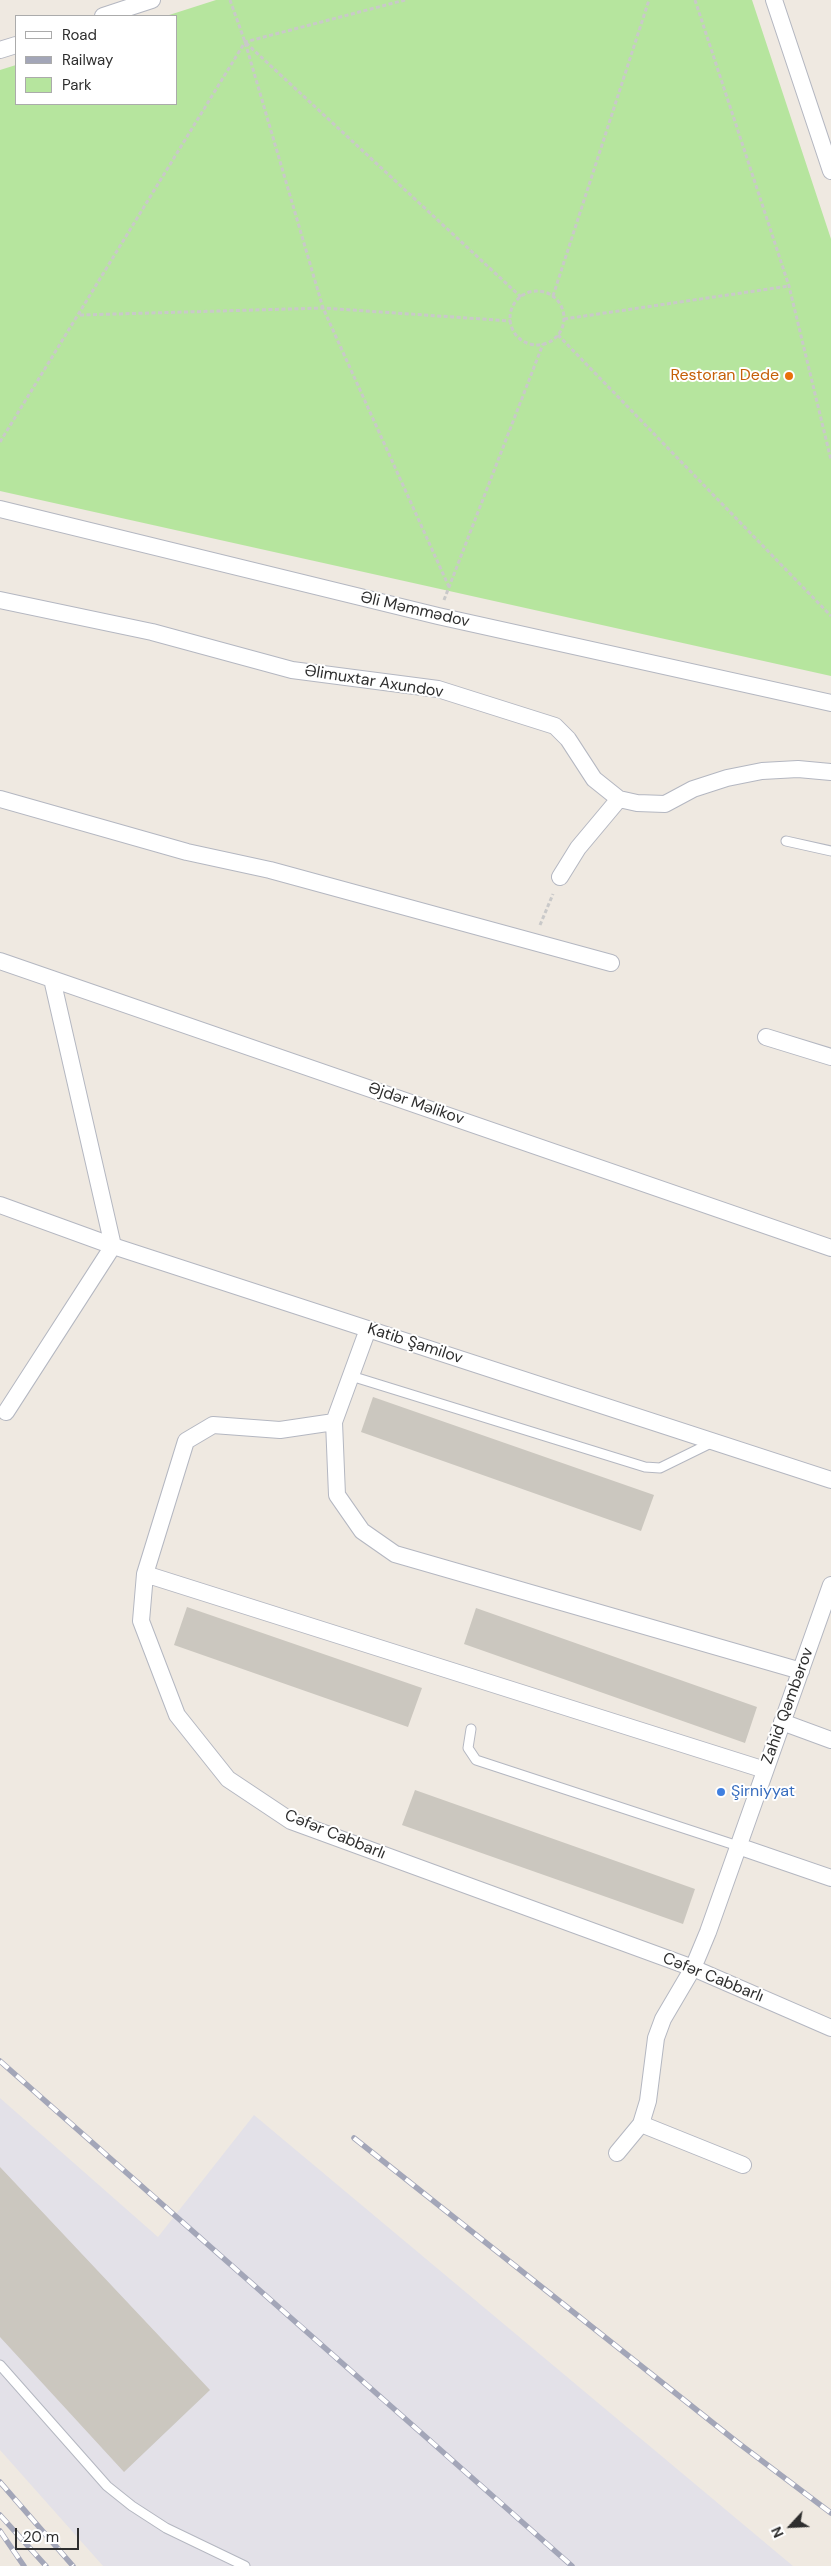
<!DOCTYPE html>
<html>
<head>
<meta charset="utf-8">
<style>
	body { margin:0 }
	#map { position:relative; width:831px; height:2566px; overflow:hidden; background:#efe9e1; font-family:"DM Sans",sans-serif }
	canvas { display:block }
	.legend { position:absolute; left:15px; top:15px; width:162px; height:90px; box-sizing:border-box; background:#fff; border:1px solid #ababab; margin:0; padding:6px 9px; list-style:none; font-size:15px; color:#2e2e2e }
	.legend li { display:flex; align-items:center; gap:10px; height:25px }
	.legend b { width:25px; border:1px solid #ababab }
	.north { position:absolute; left:766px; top:2501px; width:50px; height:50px; -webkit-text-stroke:4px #fff; paint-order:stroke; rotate:245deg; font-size:14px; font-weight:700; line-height:20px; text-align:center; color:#2e2e2e }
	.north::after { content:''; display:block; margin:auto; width:18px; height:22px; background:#2e2e2e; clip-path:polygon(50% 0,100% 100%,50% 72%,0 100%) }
	.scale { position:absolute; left:15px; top:2528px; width:64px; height:22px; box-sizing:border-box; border:2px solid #2e2e2e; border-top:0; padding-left:6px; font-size:15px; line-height:18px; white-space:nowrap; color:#2e2e2e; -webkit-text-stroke:4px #fff; paint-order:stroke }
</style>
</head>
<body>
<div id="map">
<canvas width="831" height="2566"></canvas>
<ul class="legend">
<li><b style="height:6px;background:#fff"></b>Road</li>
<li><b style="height:6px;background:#a3a6b8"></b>Railway</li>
<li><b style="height:14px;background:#b6e59e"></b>Park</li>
</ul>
<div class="north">N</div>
<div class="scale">20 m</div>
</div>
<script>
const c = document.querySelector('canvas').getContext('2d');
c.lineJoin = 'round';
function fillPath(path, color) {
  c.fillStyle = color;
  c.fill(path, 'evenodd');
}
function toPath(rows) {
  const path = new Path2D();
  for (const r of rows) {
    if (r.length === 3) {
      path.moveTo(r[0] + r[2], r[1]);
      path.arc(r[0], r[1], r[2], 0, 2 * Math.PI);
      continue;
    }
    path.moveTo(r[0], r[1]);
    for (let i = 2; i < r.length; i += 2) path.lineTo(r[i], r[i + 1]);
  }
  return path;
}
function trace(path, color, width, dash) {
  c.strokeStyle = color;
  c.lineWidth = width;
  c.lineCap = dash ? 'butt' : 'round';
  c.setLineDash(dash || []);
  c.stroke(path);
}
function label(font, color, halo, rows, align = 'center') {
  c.font = font + ' "DM Sans",sans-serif';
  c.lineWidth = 4;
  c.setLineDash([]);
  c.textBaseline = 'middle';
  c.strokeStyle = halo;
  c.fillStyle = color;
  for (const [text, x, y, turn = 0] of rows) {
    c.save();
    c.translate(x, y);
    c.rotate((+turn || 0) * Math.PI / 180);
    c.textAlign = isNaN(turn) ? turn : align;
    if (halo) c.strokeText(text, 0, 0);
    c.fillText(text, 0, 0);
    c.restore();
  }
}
const industrial = toPath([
	[0,2098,158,2237,254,2115,793,2566,103,2566,0,2450]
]);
const green = toPath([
	[216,0,752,0,831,239,831,676,0,491,0,70,16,65,16,104,176,104,176,16,166,16]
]);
const building = toPath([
	[373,1397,654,1495,641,1531,361,1432],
	[187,1607,422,1688,408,1727,174,1645],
	[476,1608,757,1707,745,1743,464,1644],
	[415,1790,695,1889,683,1924,402,1825],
	[0,2167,210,2390,124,2472,0,2337]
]);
const path = toPath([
	[230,0,245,42,323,308,449,587],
	[695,0,789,286,831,460],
	[246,43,521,297],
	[537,318,27],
	[553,296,649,0],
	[80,315,323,308,511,321],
	[564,319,789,286],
	[558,335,831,616],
	[0,442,245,42,405,0],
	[444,600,543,344],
	[540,925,553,894]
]);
const service = toPath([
	[786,841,831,851],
	[351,1376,645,1467,660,1468,713,1442],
	[471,1729,468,1748,476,1760,738,1846],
	[0,2365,107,2486,132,2506,166,2528,245,2566]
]);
const minor = toPath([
	[774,0,831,171],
	[103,16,152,0],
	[0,50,16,45],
	[0,509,438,616,831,703],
	[0,600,152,632,292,670,438,689,555,726,568,739,594,779,619,799,637,803,665,804,693,789,727,778,762,771,798,769,831,772],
	[0,799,187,852,270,870,611,963],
	[560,877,578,848,619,799],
	[0,961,831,1248],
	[766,1037,831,1057],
	[0,1205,113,1246,831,1480],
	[368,1329,334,1422,280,1430,213,1425,186,1441,145,1574,141,1621,177,1715,228,1779,291,1821,693,1968,831,2028],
	[6,1412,113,1246,52,979],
	[334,1422,337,1495,362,1531,395,1554,801,1671],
	[145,1574,765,1770],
	[782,1722,831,1740],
	[738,1846,831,1878],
	[641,2124,743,2165],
	[617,2153,641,2124,648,2101,656,2038,663,2019,693,1968,708,1932,831,1585]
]);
const rail = toPath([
	[0,2061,572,2566],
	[354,2138,737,2442,831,2513],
	[0,2482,73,2566],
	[0,2515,46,2566],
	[0,2531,24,2566]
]);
const markers = [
	[789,376,5,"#e8710a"],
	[721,1792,5,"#3f7fe0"]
];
const foodNames = [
	["Restoran Dede",779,376]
];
const streetNames = [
	["Əli Məmmədov",415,610,13],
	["Əlimuxtar Axundov",374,682,9],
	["Əjdər Məlikov",416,1104,19],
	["Katib Şamilov",415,1344,18],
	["Zahid Qəmbərov",788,1706,-70],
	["Cəfər Cabbarlı",335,1835,22],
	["Cəfər Cabbarlı",713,1978,22]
];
const shopNames = [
	["Şirniyyat",731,1792]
];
fillPath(industrial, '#e3e1e8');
fillPath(green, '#b6e59e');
fillPath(building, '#cbc7bf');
trace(service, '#b4b7c1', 11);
trace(minor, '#b4b7c1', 18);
trace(path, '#c9c9c9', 3, [4, 2.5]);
trace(service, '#fff', 9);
trace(minor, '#fff', 16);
trace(rail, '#a3a6b8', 5.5);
trace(rail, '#fff', 4, [11]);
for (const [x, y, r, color] of markers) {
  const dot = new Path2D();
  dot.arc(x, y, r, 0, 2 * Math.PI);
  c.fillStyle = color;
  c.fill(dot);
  trace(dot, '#fff', 2);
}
label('16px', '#c56008', '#fff', foodNames, 'right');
label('16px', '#2e2e2e', '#fff', streetNames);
label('16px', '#366cbe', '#fff', shopNames, 'left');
</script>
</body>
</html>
